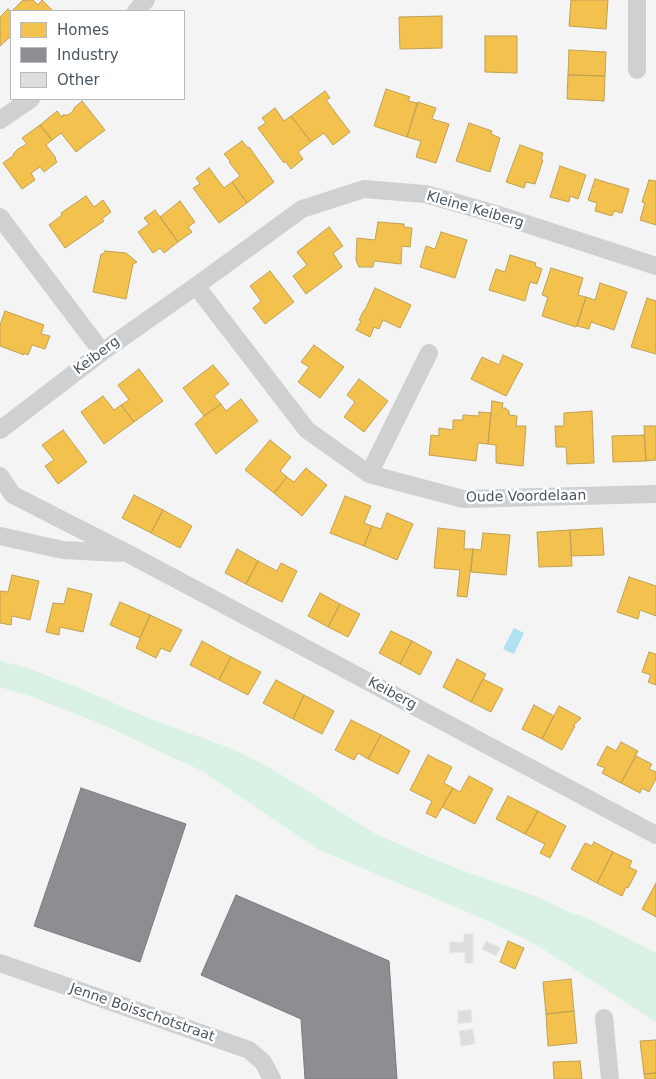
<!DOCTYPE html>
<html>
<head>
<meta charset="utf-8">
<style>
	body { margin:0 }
	#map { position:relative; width:656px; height:1079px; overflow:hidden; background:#f4f4f4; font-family:"DejaVu Sans",sans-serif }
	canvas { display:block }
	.legend { position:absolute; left:10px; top:10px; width:175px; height:90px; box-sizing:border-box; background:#fff; border:1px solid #b7bbc0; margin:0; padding:6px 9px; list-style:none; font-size:15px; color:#4a5661 }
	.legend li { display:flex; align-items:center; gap:10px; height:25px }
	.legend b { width:25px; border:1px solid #b7bbc0 }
</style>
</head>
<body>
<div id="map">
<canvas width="656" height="1079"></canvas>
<ul class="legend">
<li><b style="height:14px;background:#f2c14e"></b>Homes</li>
<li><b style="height:14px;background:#8d8d92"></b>Industry</li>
<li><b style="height:14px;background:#ddddde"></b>Other</li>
</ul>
</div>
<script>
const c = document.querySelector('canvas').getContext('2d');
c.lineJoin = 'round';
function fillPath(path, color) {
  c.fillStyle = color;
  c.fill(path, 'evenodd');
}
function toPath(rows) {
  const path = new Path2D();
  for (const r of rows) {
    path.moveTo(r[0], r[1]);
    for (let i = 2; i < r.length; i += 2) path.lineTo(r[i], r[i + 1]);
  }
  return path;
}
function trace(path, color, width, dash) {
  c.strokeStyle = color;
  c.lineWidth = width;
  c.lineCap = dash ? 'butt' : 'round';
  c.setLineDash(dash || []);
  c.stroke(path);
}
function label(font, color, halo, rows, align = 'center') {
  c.font = font + ' "DejaVu Sans",sans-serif';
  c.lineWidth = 5;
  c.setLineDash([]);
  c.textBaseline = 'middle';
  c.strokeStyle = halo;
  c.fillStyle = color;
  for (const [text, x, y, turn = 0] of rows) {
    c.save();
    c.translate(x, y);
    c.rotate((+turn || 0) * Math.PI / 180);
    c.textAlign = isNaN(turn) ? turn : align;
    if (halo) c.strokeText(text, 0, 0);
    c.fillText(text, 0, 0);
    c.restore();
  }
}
const green = toPath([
	[0,661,27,668,77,687,150,719,230,748,268,767,303,788,377,835,458,869,538,897,573,914,580,915,656,953,656,1022,540,947,484,919,319,850,202,771,99,723,33,697,0,687]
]);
const water = toPath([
	[514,628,524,633,514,654,503,649]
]);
const homes = toPath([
	[23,0,26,1,28,0,33,0,38,5,42,0,53,11,12,11,23,0],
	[571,0,608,0,606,29,569,26,571,0],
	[8,9,11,12,11,36,0,46,0,17,8,9],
	[442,16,442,48,400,49,399,17,442,16],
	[485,36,517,36,517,73,485,72,485,36],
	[569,50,606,52,605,76,568,75,569,50],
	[568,75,605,76,604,101,567,99,568,75],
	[386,89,410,97,408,101,417,103,407,137,374,126,386,89],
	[325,91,330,98,326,100,350,132,333,145,324,133,311,142,291,116,325,91],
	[82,101,105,130,76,152,61,133,52,140,40,125,57,111,62,117,63,115,68,115,73,111,74,108,82,101],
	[418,102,436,108,432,119,449,124,436,163,416,157,421,141,407,137,418,102],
	[275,108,284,121,291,116,311,142,298,152,303,159,291,169,285,161,284,163,258,128,266,123,262,118,275,108],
	[469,123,492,131,491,134,500,138,490,172,456,161,469,123],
	[40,125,52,140,46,145,56,158,55,159,57,162,44,172,40,167,31,173,35,180,22,189,3,163,14,155,13,154,18,149,27,144,22,138,40,125],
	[242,141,248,148,249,147,274,182,247,203,232,182,240,176,229,162,230,161,224,154,242,141],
	[520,145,543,153,541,160,543,160,535,184,526,182,524,188,506,182,520,145],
	[560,166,586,175,578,199,570,196,569,202,550,197,560,166],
	[209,168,224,188,232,182,247,203,219,223,193,188,200,184,196,178,209,168],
	[595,179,629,189,622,213,614,211,612,216,595,211,597,203,588,200,595,179],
	[649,180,656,181,656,225,640,220,645,203,642,202,649,180],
	[86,196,94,207,103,200,111,212,102,219,104,221,65,248,49,225,62,215,61,213,86,196],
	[180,201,195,222,188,227,192,232,178,242,160,217,180,201],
	[155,210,178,242,164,253,160,248,153,253,138,232,149,224,144,218,155,210],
	[378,222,404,224,404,227,412,228,410,247,402,246,401,264,374,261,373,267,359,267,356,260,357,238,375,240,378,222],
	[329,227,343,246,333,253,342,267,306,294,293,276,307,265,297,252,329,227],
	[441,232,467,240,455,278,420,267,426,246,435,249,441,232],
	[105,251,126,253,137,262,133,264,126,299,93,292,101,254,102,255,105,251],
	[510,255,536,263,535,266,542,269,537,284,530,282,525,301,489,290,496,269,505,272,510,255],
	[551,268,583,278,578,295,586,297,576,327,542,316,548,297,542,295,551,268],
	[270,271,294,302,265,324,253,308,261,301,250,286,270,271],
	[600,283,627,292,614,330,591,322,589,329,577,326,586,297,595,300,600,283],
	[375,288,411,305,400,328,383,320,379,329,374,327,370,337,356,330,361,321,359,320,364,310,365,310,375,288],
	[647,298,656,301,656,354,631,347,647,298],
	[5,311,44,325,41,334,50,336,45,349,32,345,28,355,24,353,24,355,0,346,0,325,5,311],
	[314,345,344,367,320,398,298,382,309,367,301,362,314,345],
	[503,355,523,364,506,396,471,379,482,357,499,365,503,355],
	[213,365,229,384,214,396,221,404,204,416,183,388,213,365],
	[139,369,163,401,134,422,121,405,129,400,118,385,139,369],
	[359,379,388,401,364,432,344,417,355,402,347,395,359,379],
	[103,396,114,410,121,405,134,422,104,444,81,412,103,396],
	[241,399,258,421,216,454,195,424,204,416,221,404,226,411,241,399],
	[492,401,503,403,502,408,505,408,509,411,509,415,517,416,516,426,526,426,523,466,496,463,496,445,488,444,492,401],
	[592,411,594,463,567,464,566,447,556,447,555,426,564,426,564,413,592,411],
	[479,412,491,413,488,444,478,443,476,461,429,455,431,435,439,436,439,428,453,430,453,420,463,420,463,415,479,416,479,412],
	[644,426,656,426,656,460,646,461,644,426],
	[63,430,87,462,58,484,45,466,54,460,42,445,63,430],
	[644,435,646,461,613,462,612,436,644,435],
	[270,440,291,457,280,471,287,477,274,493,245,470,270,440],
	[306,468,327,485,302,516,274,493,287,477,294,482,306,468],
	[134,495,163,510,151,533,122,518,134,495],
	[345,496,371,506,364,523,372,526,364,546,330,533,345,496],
	[163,510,192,526,180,548,151,533,163,510],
	[387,513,413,524,397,560,364,546,372,526,381,529,387,513],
	[438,528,465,531,464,549,473,549,467,597,457,596,460,570,434,568,438,528],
	[602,528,604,555,571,556,570,530,602,528],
	[570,530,572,566,539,567,537,532,570,530],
	[483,533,510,535,506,575,471,572,473,549,481,550,483,533],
	[237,549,258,561,246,584,225,573,237,549],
	[258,561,277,571,281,563,297,571,282,602,246,584,258,561],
	[12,575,39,581,30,620,12,616,11,625,0,623,0,591,8,592,12,575],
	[629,577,656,586,656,616,640,610,638,619,617,612,629,577],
	[68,588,92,594,83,632,60,627,59,635,46,632,53,603,64,604,68,588],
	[320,593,340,604,328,627,308,616,320,593],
	[120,602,150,615,140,638,110,625,120,602],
	[340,604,360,614,348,637,328,627,340,604],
	[150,615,182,630,170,652,161,648,156,658,136,648,150,615],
	[391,631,412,641,400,664,379,653,391,631],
	[202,641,231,657,219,680,190,665,202,641],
	[412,641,432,652,420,675,400,664,412,641],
	[649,652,656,654,656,685,648,682,651,675,642,672,649,652],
	[231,657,261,672,248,695,219,680,231,657],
	[457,659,486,674,471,702,443,687,457,659],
	[483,679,503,689,491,712,471,702,483,679],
	[276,680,304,695,293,719,263,703,276,680],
	[304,695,334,711,322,734,293,719,304,695],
	[534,705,554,716,542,739,522,729,534,705],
	[559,706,581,718,573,726,575,726,562,750,542,739,559,706],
	[351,720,381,735,368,759,358,753,354,760,335,750,351,720],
	[381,735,410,751,398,774,368,759,381,735],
	[621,742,638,751,621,783,602,773,605,768,597,765,607,746,616,751,621,742],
	[428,755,452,767,444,783,453,788,436,818,426,813,432,801,410,790,428,755],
	[636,756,652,764,649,769,656,772,656,779,649,792,642,788,640,793,621,783,636,756],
	[469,776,493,789,475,824,442,807,453,788,460,792,469,776],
	[508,796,538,811,525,834,496,819,508,796],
	[538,811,566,826,550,858,540,853,545,844,525,834,538,811],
	[594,842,613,852,597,883,571,869,585,843,592,846,594,842],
	[613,852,632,861,629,867,637,871,628,888,626,887,622,896,597,883,613,852],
	[656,883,656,917,642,909,656,883],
	[508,941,524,948,515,969,500,962,508,941],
	[571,979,574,1011,546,1014,543,982,571,979],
	[574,1011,577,1043,548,1046,546,1014,574,1011],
	[656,1040,656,1073,644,1074,640,1041,656,1040],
	[580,1061,582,1079,554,1079,553,1062,580,1061],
	[656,1073,656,1079,645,1079,644,1074,656,1073]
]);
const industry = toPath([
	[81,788,186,824,140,962,34,926,81,788],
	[236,895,389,961,397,1079,305,1079,301,1019,201,975,236,895]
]);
const building = toPath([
	[464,934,473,934,473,963,465,963,465,952,450,953,450,942,464,942,464,934],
	[486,941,500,948,496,956,482,949,486,941],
	[471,1010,472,1022,458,1024,458,1011,471,1010],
	[473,1029,475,1044,461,1046,459,1031,473,1029]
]);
const street = toPath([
	[136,11,146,0],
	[637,70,637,0],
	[0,120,31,99],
	[0,217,102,352],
	[196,286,307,430,369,474,463,499,656,494],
	[0,430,102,352,196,286,302,209,364,189,425,194,499,215,656,266],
	[369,474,429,353],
	[0,476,13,495,127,553,656,835],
	[0,536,63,550,120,553],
	[0,963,249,1050,263,1062,272,1079],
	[604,1018,610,1079]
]);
const streetNames = [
	["Kleine Keiberg",475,210,16],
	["Keiberg",97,356,-37],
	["Oude Voordelaan",526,497,-1],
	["Keiberg",392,694,28],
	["Jenne Boisschotstraat",142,1013,19]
];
fillPath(green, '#d9f2e3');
fillPath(water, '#aee2f0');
fillPath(homes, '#f2c14e');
trace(homes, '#c0a154', 1);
fillPath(industry, '#8d8d92');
trace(industry, '#797c83', 1);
fillPath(building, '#ddddde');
trace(building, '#e5e6e7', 1);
trace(street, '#ced0d2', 18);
label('14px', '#4a5661', '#fff', streetNames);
</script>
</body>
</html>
